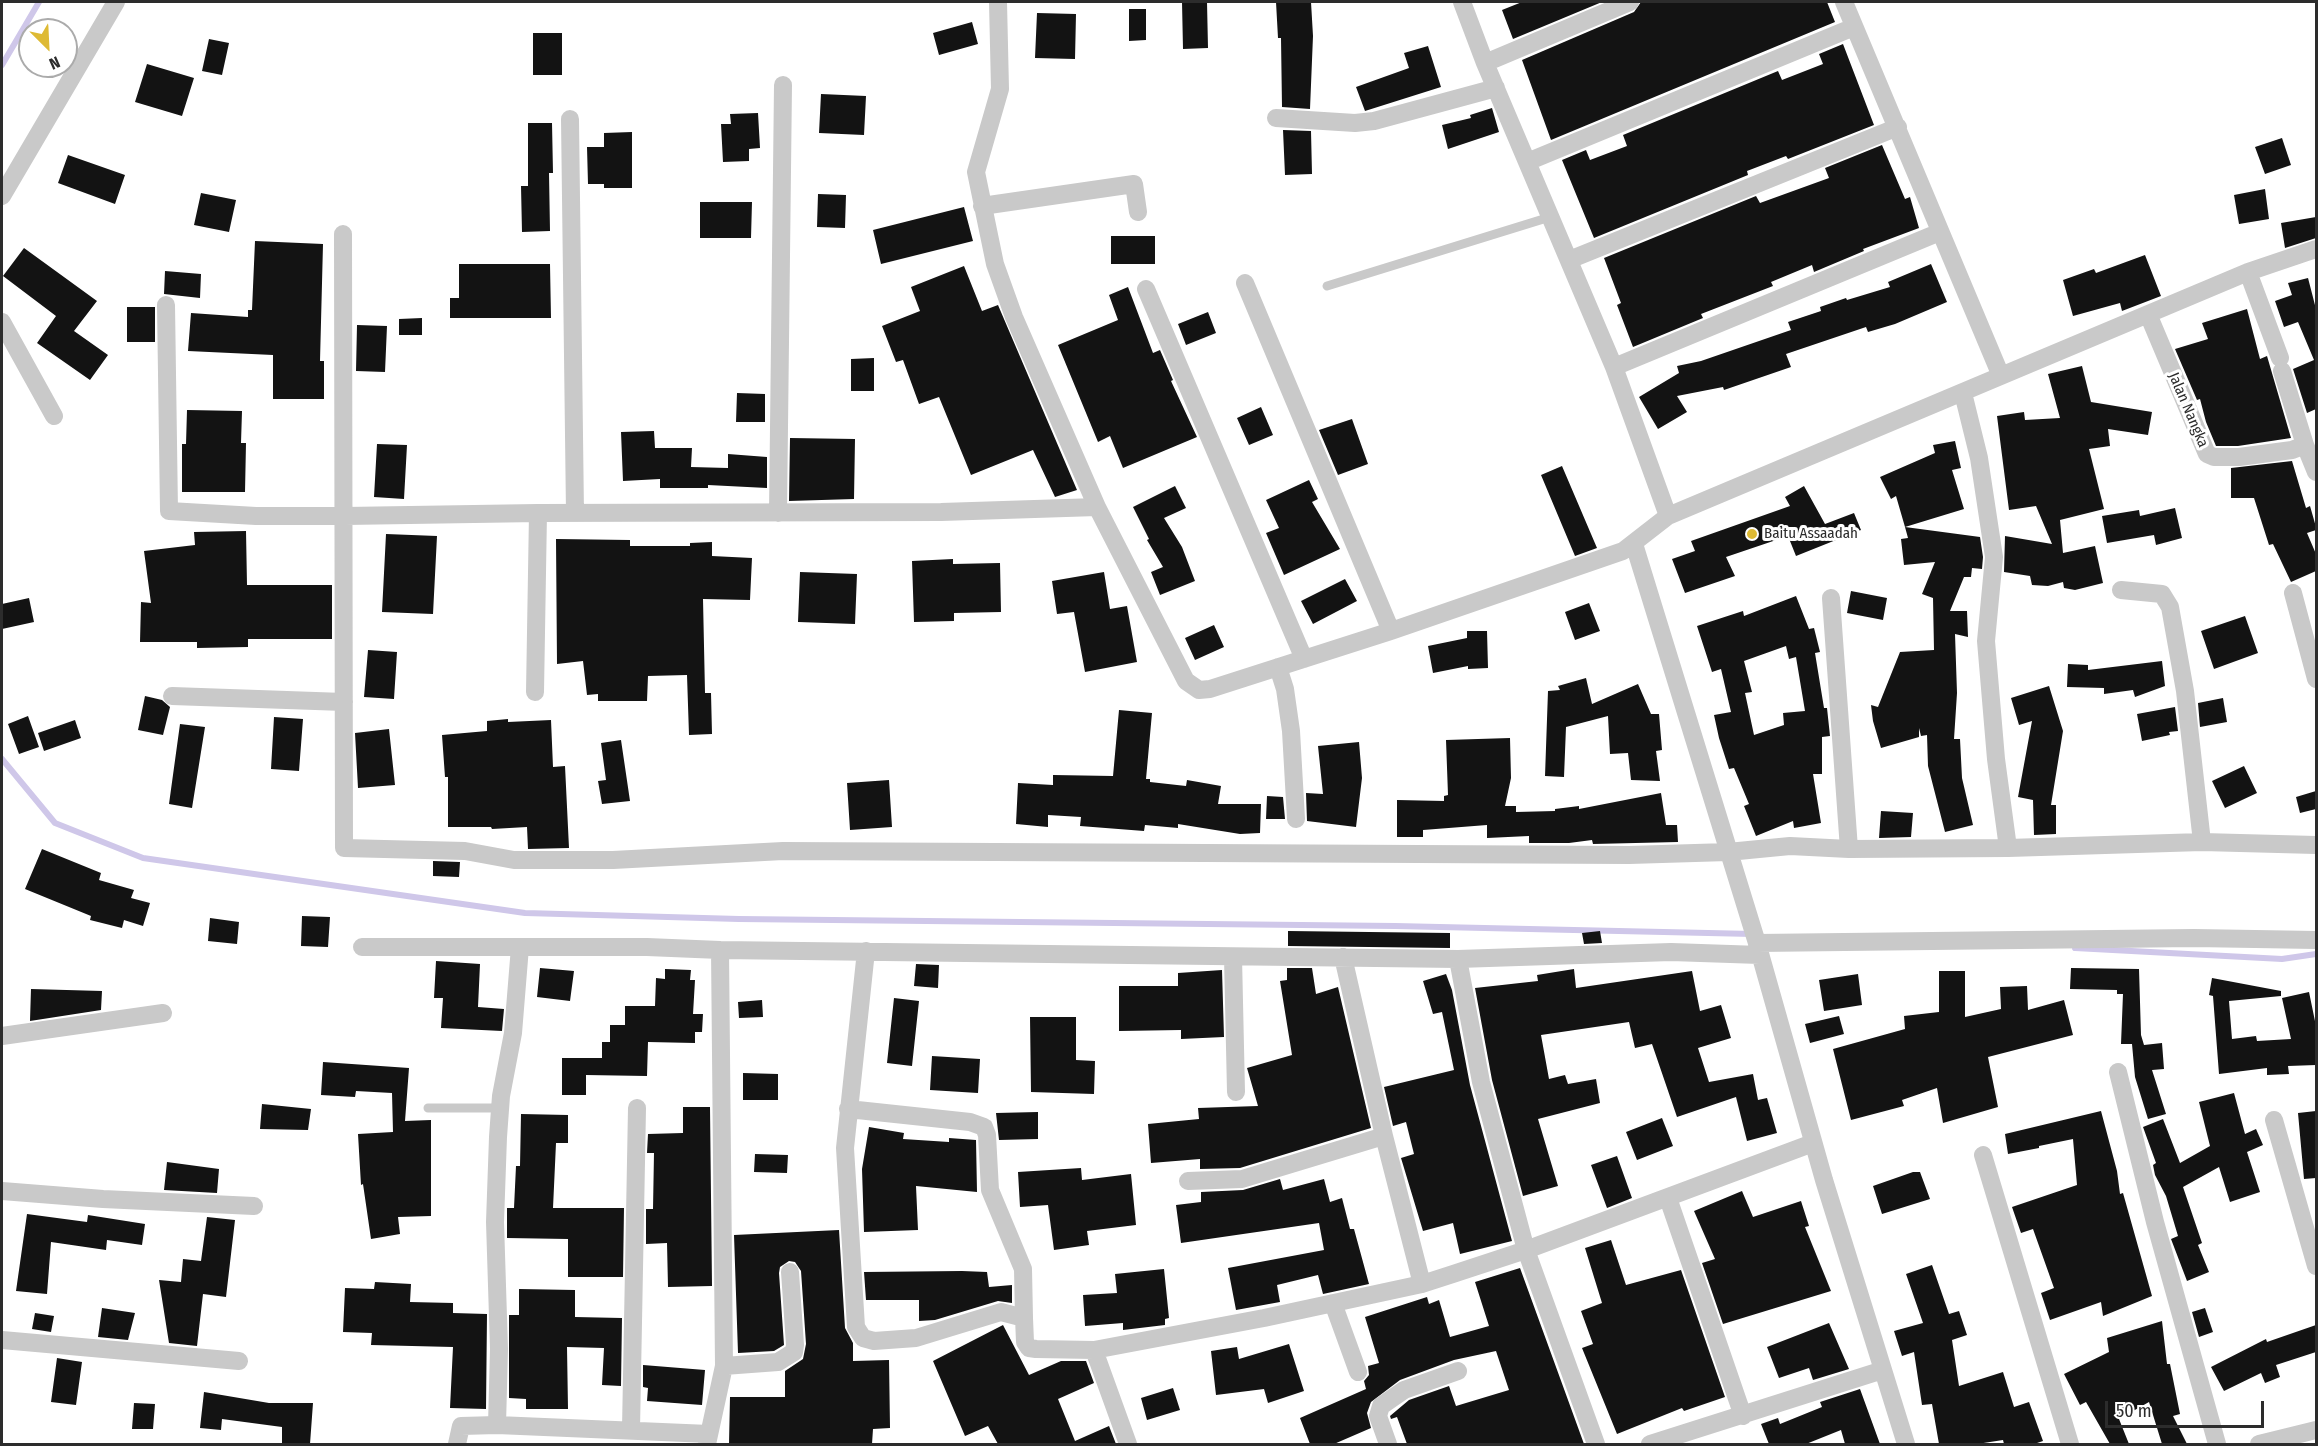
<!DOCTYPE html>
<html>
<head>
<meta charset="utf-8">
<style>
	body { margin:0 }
	#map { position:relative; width:2318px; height:1446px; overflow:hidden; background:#fff; font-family:"Fira Sans Condensed",sans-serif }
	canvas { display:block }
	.frame { position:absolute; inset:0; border:3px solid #2c2c2c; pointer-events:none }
	.north { position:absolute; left:18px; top:18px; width:60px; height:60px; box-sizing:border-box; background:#fff; border:2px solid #ababab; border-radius:50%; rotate:156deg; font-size:16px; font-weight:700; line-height:24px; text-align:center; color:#2c2c2c }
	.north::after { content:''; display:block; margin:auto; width:21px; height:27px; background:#deba34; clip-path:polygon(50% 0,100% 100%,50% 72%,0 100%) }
	.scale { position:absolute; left:2105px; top:1401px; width:159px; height:27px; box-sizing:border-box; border:3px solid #2c2c2c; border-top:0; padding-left:8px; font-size:18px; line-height:21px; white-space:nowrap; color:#2c2c2c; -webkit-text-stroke:4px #fff; paint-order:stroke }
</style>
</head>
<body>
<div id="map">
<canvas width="2318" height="1446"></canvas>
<div class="frame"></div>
<div class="north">N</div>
<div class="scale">50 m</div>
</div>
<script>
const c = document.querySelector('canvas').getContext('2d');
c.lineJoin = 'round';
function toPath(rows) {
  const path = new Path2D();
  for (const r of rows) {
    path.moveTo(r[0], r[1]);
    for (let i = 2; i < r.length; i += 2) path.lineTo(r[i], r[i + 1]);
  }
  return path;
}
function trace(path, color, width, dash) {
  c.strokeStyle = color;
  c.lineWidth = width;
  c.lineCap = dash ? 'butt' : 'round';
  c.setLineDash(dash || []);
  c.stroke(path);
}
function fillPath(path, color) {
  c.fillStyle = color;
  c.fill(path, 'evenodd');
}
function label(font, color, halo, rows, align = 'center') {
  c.font = font + ' "Fira Sans Condensed",sans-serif';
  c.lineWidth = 6;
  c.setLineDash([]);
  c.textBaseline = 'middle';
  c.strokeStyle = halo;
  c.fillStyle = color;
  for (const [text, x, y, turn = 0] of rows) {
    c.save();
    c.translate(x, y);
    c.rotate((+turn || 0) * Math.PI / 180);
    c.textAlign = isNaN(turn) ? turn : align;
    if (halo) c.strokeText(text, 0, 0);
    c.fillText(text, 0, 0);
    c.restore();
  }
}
const stream = toPath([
	[2,65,39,2],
	[2,759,55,823,143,858,525,913,739,919,1395,926,1753,934],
	[2075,948,2282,959,2316,954]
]);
const building = toPath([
	[1182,2,1207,2,1208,48,1183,49],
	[1276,2,1311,2,1313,36,1310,109,1282,107,1281,38,1278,38],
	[1522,2,1602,2,1513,39,1502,10],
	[1641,2,1827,2,1835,22,1551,140,1522,60,1634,12],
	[1129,9,1146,9,1146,40,1129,41],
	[1037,13,1076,14,1075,59,1035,58],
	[972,22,978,44,939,55,933,33],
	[533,33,562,33,562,75,533,75],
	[209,39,229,43,222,75,202,71],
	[1843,44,1874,125,1788,159,1786,156,1747,171,1748,175,1594,238,1562,160,1586,150,1590,160,1627,146,1623,135,1778,71,1782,80,1823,64,1819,54],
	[1428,46,1441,87,1365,111,1356,87,1409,68,1404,53],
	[147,64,194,78,182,116,135,102],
	[821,94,866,96,864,135,819,133],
	[1492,108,1499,132,1448,149,1442,125,1471,118,1470,115],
	[758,113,760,148,749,149,749,161,723,162,721,124,731,124,730,114],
	[528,123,552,123,553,173,549,173,550,231,522,232,521,186,528,186],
	[1283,130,1311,131,1312,174,1285,175],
	[632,132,632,188,604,188,604,184,588,184,587,147,604,147,604,133],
	[2282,138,2291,165,2265,174,2255,147],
	[1882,145,1905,199,1910,197,1919,228,1863,249,1864,251,1814,272,1812,265,1771,282,1773,286,1701,314,1703,318,1633,347,1617,305,1621,303,1604,258,1756,196,1760,203,1829,178,1825,168],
	[68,155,125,175,115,204,58,183],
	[2265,189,2269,219,2239,224,2234,195],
	[201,193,236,200,229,232,194,225],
	[818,194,846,195,845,228,817,227],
	[700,202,752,202,751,238,700,238],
	[964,207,973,241,881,264,873,230],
	[2316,217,2316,238,2285,248,2281,223],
	[1111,236,1155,236,1155,264,1111,264],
	[255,241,323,244,320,361,324,361,324,399,273,399,273,355,188,351,191,313,248,317,248,310,252,310],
	[24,248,97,301,74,331,108,355,90,380,37,343,56,316,3,276],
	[2145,255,2161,296,2122,311,2120,303,2073,316,2063,280,2094,269,2096,273],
	[459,264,550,264,551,318,450,318,450,298,459,298],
	[1931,264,1947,302,1895,324,1868,332,1866,327,1786,354,1791,367,1724,390,1723,387,1677,396,1687,412,1658,429,1639,397,1679,373,1677,366,1701,361,1791,330,1788,322,1821,311,1820,307,1846,298,1847,300,1890,287,1888,282],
	[964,266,982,311,998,305,1077,490,1055,497,1033,450,971,475,939,397,919,404,903,360,896,362,882,326,920,311,911,287],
	[165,271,201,274,200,298,164,294],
	[2308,278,2316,309,2316,409,2307,413,2293,369,2314,360,2298,322,2284,327,2275,301,2292,295,2288,283],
	[1128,287,1153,353,1160,350,1173,380,1171,381,1197,437,1123,468,1110,436,1098,442,1058,345,1118,320,1109,295],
	[127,307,155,307,155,342,127,342],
	[2247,309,2260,359,2267,356,2291,438,2238,446,2216,446,2206,422,2200,399,2197,400,2175,349,2208,339,2202,323],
	[1208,312,1216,333,1186,345,1178,324],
	[422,318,422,335,399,335,399,319],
	[357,325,387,326,385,372,356,371],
	[874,358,874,391,851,391,851,359],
	[2082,366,2091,402,2152,412,2148,435,2108,429,2110,446,2089,449,2104,509,2060,520,2063,553,2095,546,2103,583,2075,590,2064,588,2063,582,2048,586,2032,585,2030,576,2004,572,2005,536,2052,544,2036,506,2009,510,1997,416,2024,412,2025,420,2060,418,2048,374],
	[737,393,765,394,765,422,736,422],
	[1261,407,1273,435,1249,445,1237,418],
	[187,410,242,411,241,443,246,443,245,492,182,492,182,444,186,444],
	[1352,419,1368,464,1338,475,1319,430],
	[654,431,655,448,692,448,691,467,728,468,728,454,767,457,767,488,708,485,708,488,660,488,660,479,623,481,621,432],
	[790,438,855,439,854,499,789,501],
	[1955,441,1961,468,1952,470,1964,509,1905,527,1896,496,1891,499,1880,477,1935,453,1933,445],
	[377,444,407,445,404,499,374,497],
	[2292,461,2306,508,2310,506,2316,527,2316,530,2307,533,2316,554,2316,571,2291,582,2273,544,2269,545,2254,498,2231,498,2231,468],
	[1562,466,1597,548,1575,556,1541,475],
	[1309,480,1318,499,1312,502,1340,549,1284,575,1266,533,1279,528,1266,500],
	[1175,486,1186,508,1164,518,1182,547,1195,581,1160,595,1151,572,1163,567,1147,540,1149,539,1133,507],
	[1804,486,1825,524,1854,513,1861,530,1796,556,1788,536,1726,557,1735,576,1685,593,1672,559,1695,551,1691,541,1790,506,1785,497],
	[2175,508,2182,538,2156,545,2154,535,2107,543,2102,516,2139,510,2140,516],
	[1905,527,1980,537,1983,557,1982,569,1972,568,1971,577,1964,577,1950,611,1967,611,1968,637,1955,634,1957,693,1954,739,1960,739,1962,778,1973,825,1945,832,1928,766,1927,735,1921,736,1919,728,1919,737,1881,748,1873,721,1871,705,1878,707,1900,652,1934,650,1933,598,1922,594,1935,562,1904,565,1901,539,1908,538],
	[246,531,247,585,332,585,332,639,248,639,248,647,197,648,197,642,140,642,141,602,151,603,144,551,195,545,194,532],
	[386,534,437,536,433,614,382,612],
	[556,539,630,540,630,546,690,546,690,543,712,542,712,556,752,558,750,600,703,599,705,693,711,693,712,734,689,735,687,675,648,676,647,701,598,701,598,694,587,695,583,661,557,664],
	[953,559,953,564,1000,563,1001,612,954,613,954,621,914,622,912,561],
	[800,572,857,574,855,624,798,622],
	[1104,572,1110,609,1127,606,1137,662,1085,672,1074,612,1057,614,1052,581],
	[1345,579,1357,601,1313,624,1301,601],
	[1851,591,1887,598,1883,620,1847,613],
	[1796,596,1809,629,1814,628,1820,652,1815,653,1824,708,1827,708,1830,736,1822,737,1822,774,1813,774,1821,823,1794,828,1793,821,1756,836,1744,806,1749,804,1734,768,1729,769,1719,738,1714,715,1731,712,1721,669,1712,672,1697,626,1743,611,1744,616],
	[1786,646,1789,659,1796,657,1805,711,1783,713,1784,725,1754,735,1745,693,1752,692,1744,661],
	[29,598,34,622,2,629,2,604],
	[1589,603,1600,631,1575,640,1565,612],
	[2245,616,2258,653,2214,669,2201,631],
	[1214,625,1224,647,1195,660,1185,638],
	[1467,631,1487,631,1488,668,1468,669,1468,666,1433,673,1428,646,1467,638],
	[368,650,397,652,394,699,364,697],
	[2162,661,2165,686,2135,697,2133,690,2104,694,2104,688,2067,687,2068,664,2088,665,2088,670],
	[1586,678,1592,704,1638,684,1651,714,1659,714,1662,750,1656,751,1660,781,1631,780,1628,753,1610,754,1608,716,1566,727,1564,777,1545,776,1548,691,1560,690,1558,686],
	[2049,686,2063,731,2051,805,2056,805,2056,834,2034,835,2033,800,2018,797,2032,721,2019,725,2011,698],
	[145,696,162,700,170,707,163,735,138,730],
	[2223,698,2227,722,2200,727,2198,703],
	[2175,707,2178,731,2169,732,2170,735,2142,741,2137,714],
	[1119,710,1152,713,1146,779,1150,779,1150,782,1186,786,1187,780,1221,786,1218,804,1261,804,1260,833,1240,834,1178,824,1178,828,1145,825,1144,831,1080,826,1081,817,1048,815,1048,827,1016,824,1018,783,1053,785,1053,775,1113,776],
	[28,716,39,747,19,754,8,724],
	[274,717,303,719,299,771,271,769],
	[508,719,508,722,551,720,553,767,565,766,569,848,528,849,527,827,492,829,491,827,448,827,448,777,445,777,442,735,487,731,487,721],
	[75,720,81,738,44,751,38,733],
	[180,724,205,727,192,808,169,804],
	[389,729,395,785,358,788,355,733],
	[1510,738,1511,778,1505,806,1516,806,1516,812,1555,811,1555,809,1579,806,1579,809,1661,793,1666,825,1677,825,1678,842,1593,844,1592,840,1569,843,1529,843,1529,836,1487,838,1487,825,1423,830,1423,837,1397,837,1397,800,1444,801,1444,796,1448,795,1446,740],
	[621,740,630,801,602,804,598,781,606,780,601,743],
	[1359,742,1362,778,1356,827,1307,821,1306,793,1323,794,1318,746],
	[2244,766,2257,793,2225,808,2212,781],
	[889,780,892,827,850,830,847,783],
	[2316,791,2316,809,2300,813,2296,797],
	[1267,796,1283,797,1285,819,1266,819],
	[1881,811,1913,813,1911,837,1879,838],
	[42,849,101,873,99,880,134,890,131,898,150,903,143,926,124,920,122,928,90,920,91,916,25,889],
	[433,861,460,862,459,877,433,876],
	[302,916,330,917,328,947,301,946],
	[210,918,239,922,237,944,208,941],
	[1288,931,1450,933,1450,948,1288,946],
	[1600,931,1602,943,1584,944,1582,933],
	[436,961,480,964,478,1007,504,1009,502,1031,441,1028,443,998,434,998],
	[916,964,939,965,938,988,914,986],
	[540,968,574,971,570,1001,537,997],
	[1287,968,1312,968,1316,994,1338,987,1371,1128,1240,1168,1200,1169,1200,1159,1151,1163,1148,1124,1199,1119,1198,1108,1258,1106,1247,1068,1292,1055,1280,981,1287,980],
	[2071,968,2139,969,2141,1035,2144,1045,2162,1043,2164,1069,2152,1070,2166,1114,2148,1119,2135,1077,2132,1044,2121,1044,2123,994,2117,994,2117,990,2070,989],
	[665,969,691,970,690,980,695,980,693,1014,703,1014,702,1032,695,1032,695,1043,648,1042,647,1076,586,1075,586,1095,562,1095,562,1058,602,1058,602,1042,610,1042,610,1025,625,1025,625,1006,655,1006,656,978,665,979],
	[1574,969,1576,988,1692,971,1700,1011,1721,1005,1731,1038,1698,1048,1709,1082,1753,1074,1758,1100,1767,1098,1777,1133,1747,1141,1736,1097,1677,1117,1652,1044,1635,1048,1629,1022,1541,1035,1549,1079,1565,1075,1568,1084,1596,1079,1600,1103,1538,1119,1558,1186,1523,1196,1492,1080,1475,988,1538,981,1537,975],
	[1222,970,1224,1037,1181,1039,1181,1030,1119,1031,1119,986,1178,986,1178,973],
	[1939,971,1965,971,1965,1017,2001,1009,2000,987,2027,986,2028,1010,2064,1000,2073,1035,1988,1057,1998,1107,1943,1123,1937,1088,1902,1100,1904,1106,1851,1120,1833,1049,1905,1029,1904,1016,1939,1012],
	[1446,974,1452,990,1470,1085,1512,1241,1460,1254,1453,1223,1423,1231,1401,1158,1414,1154,1406,1122,1393,1126,1384,1087,1454,1070,1442,1012,1433,1014,1423,981],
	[1858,974,1862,1005,1824,1011,1819,980],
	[2212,978,2281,991,2281,996,2229,1001,2232,1039,2256,1036,2257,1041,2291,1039,2282,998,2309,992,2316,1026,2316,1065,2288,1066,2289,1074,2267,1075,2267,1068,2219,1074,2213,996,2209,995],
	[31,989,102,991,101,1010,30,1021],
	[894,998,919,1001,912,1066,887,1063],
	[762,1000,763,1017,739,1018,738,1002],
	[1839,1016,1844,1034,1810,1043,1805,1024],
	[1030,1017,1076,1017,1076,1060,1095,1061,1094,1094,1031,1092],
	[932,1056,980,1059,978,1093,930,1090],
	[323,1062,409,1068,405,1121,431,1120,431,1216,398,1217,400,1234,371,1239,363,1184,361,1185,358,1134,393,1132,392,1093,356,1091,355,1097,321,1095],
	[743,1073,778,1074,778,1100,743,1100],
	[2234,1093,2245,1134,2256,1129,2263,1145,2247,1152,2260,1192,2230,1202,2219,1167,2183,1187,2202,1243,2198,1245,2209,1272,2187,1281,2171,1239,2178,1236,2166,1196,2155,1175,2153,1165,2156,1163,2143,1127,2163,1119,2180,1163,2210,1146,2199,1102],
	[262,1104,311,1109,308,1130,260,1129],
	[683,1107,710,1107,712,1286,668,1287,667,1243,646,1244,646,1209,653,1209,654,1153,647,1153,648,1134,683,1133],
	[2101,1111,2117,1171,2120,1194,2123,1193,2152,1296,2103,1316,2101,1302,2050,1320,2041,1293,2054,1288,2033,1229,2021,1233,2012,1207,2077,1185,2073,1139,2039,1146,2039,1148,2008,1154,2005,1134],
	[2316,1111,2316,1178,2304,1179,2298,1113],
	[1038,1112,1038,1139,999,1140,996,1113],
	[521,1114,568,1115,568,1143,556,1143,553,1208,624,1208,623,1277,568,1277,568,1239,507,1238,507,1208,514,1208,516,1166,520,1166],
	[1662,1118,1673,1146,1637,1160,1626,1132],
	[869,1127,904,1133,903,1139,949,1142,949,1138,976,1140,977,1192,916,1186,918,1230,864,1232,862,1169],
	[755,1154,788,1155,787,1173,754,1172],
	[1617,1156,1632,1198,1607,1208,1591,1165],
	[167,1162,219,1169,217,1193,164,1190],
	[1081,1168,1082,1180,1131,1174,1136,1225,1087,1231,1089,1245,1054,1250,1048,1205,1020,1207,1018,1172],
	[1913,1172,1920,1172,1930,1199,1882,1214,1873,1186],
	[1280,1179,1283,1190,1324,1179,1330,1202,1342,1198,1350,1229,1354,1229,1369,1284,1323,1294,1318,1275,1277,1285,1280,1302,1236,1310,1228,1268,1324,1250,1319,1223,1181,1243,1176,1205,1201,1202,1201,1192,1243,1190],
	[1742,1191,1753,1217,1801,1201,1809,1226,1805,1227,1831,1291,1723,1324,1702,1263,1715,1259,1694,1211],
	[27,1214,87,1222,88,1215,145,1224,142,1245,107,1240,106,1250,51,1242,47,1294,16,1291],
	[207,1217,235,1220,226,1297,203,1294,197,1346,169,1343,159,1280,181,1282,183,1259,201,1261],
	[839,1230,845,1328,853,1343,853,1361,889,1360,890,1428,873,1429,872,1444,729,1444,730,1397,785,1397,785,1371,803,1359,806,1344,801,1271,795,1262,789,1261,780,1267,779,1273,784,1345,774,1351,738,1353,734,1235],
	[1611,1240,1626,1285,1681,1270,1725,1397,1684,1411,1682,1408,1617,1434,1582,1348,1593,1344,1581,1311,1602,1303,1585,1248],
	[1932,1265,1949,1314,1959,1311,1967,1335,1952,1340,1959,1386,2003,1372,2014,1407,2029,1402,2043,1441,2034,1444,2004,1444,2003,1440,1977,1444,1939,1444,1932,1404,1922,1405,1914,1352,1902,1356,1894,1331,1923,1323,1906,1274],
	[1520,1268,1584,1444,1407,1444,1397,1417,1391,1419,1390,1416,1409,1400,1449,1386,1456,1406,1509,1390,1496,1351,1454,1360,1400,1380,1371,1402,1367,1413,1371,1428,1334,1444,1310,1444,1300,1418,1366,1389,1364,1381,1369,1375,1368,1366,1379,1363,1365,1317,1427,1297,1429,1304,1439,1300,1450,1337,1489,1326,1475,1282],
	[1164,1269,1169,1318,1165,1319,1165,1325,1123,1330,1123,1323,1085,1326,1083,1295,1117,1293,1115,1274],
	[962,1271,987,1272,989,1287,1012,1285,1012,1303,998,1301,935,1320,919,1321,919,1300,866,1300,864,1272],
	[375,1282,411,1284,410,1302,453,1303,453,1313,487,1314,486,1409,450,1408,453,1347,371,1345,372,1333,343,1332,345,1288,374,1289],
	[519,1289,575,1290,575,1317,622,1318,621,1386,602,1385,604,1348,567,1347,568,1409,526,1409,526,1399,509,1398,509,1315,519,1315],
	[102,1308,135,1313,128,1340,98,1337],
	[2205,1308,2213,1332,2199,1337,2192,1312],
	[35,1313,54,1316,51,1332,32,1329],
	[2162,1321,2167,1364,2170,1364,2180,1414,2173,1416,2187,1444,2162,1444,2149,1402,2119,1419,2129,1444,2110,1444,2086,1402,2080,1405,2064,1374,2109,1352,2107,1338],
	[1829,1323,1849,1369,1813,1380,1809,1368,1779,1378,1767,1347],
	[1003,1325,1029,1375,1061,1361,1086,1361,1094,1383,1058,1399,1075,1441,1109,1426,1116,1444,998,1444,988,1426,965,1436,933,1361],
	[2316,1325,2316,1352,2276,1365,2280,1377,2265,1383,2261,1373,2224,1391,2211,1367,2266,1339,2267,1342],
	[1289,1344,1304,1391,1268,1403,1264,1389,1216,1395,1211,1351,1237,1347,1239,1359],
	[57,1358,82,1362,76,1405,51,1402],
	[643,1365,705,1370,702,1405,647,1401,648,1388,643,1387],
	[1173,1388,1180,1410,1147,1420,1141,1398],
	[1860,1389,1880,1444,1845,1444,1841,1430,1806,1444,1769,1444,1761,1424,1778,1418,1780,1424,1822,1407,1820,1402],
	[204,1392,269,1403,313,1403,310,1444,282,1444,282,1427,222,1419,221,1430,200,1428],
	[134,1403,155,1404,153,1429,132,1429]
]);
const lane = toPath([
	[1327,286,1550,217],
	[428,1108,500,1108]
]);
const street = toPath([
	[998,2,1000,89,976,172,995,264,1014,317,1097,507,1186,681,1199,690,1210,689,1391,631,1623,551,1668,516,2248,272,2316,249],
	[1462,2,1485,63,1614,367,1668,516],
	[1844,2,2001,376],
	[1485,63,1630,2],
	[1276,118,1355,123,1374,121,1496,88],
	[570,119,575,513],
	[1527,162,1854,27],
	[2,196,116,2],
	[982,206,1134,184,1138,212],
	[343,234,344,848,465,851,514,860,613,860,783,851,1629,855,1728,852,1790,846,1849,849,2008,848,2202,842,2316,845],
	[1569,260,1898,127],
	[2248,272,2280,358],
	[1245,283,1391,631],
	[1146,289,1304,659],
	[166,305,169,511,256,516,345,516,538,513,941,512,1097,507],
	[2148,314,2207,454,2214,457,2239,457,2292,450,2305,445,2316,472],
	[2,322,54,416],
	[1614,367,1940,232],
	[2282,371,2305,445],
	[1963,393,1979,458,1994,557,1986,641,1996,759,2008,848],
	[778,513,783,85],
	[1634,544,1757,943,1824,1180,1906,1444],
	[2121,590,2162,594,2170,607,2185,691,2202,842],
	[2293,593,2316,679],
	[1831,598,1849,849],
	[1278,667,1285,689,1291,731,1296,819],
	[535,692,538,513],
	[172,696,344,702],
	[1757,943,2194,938,2316,940],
	[362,947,520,947],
	[720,950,1458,959,1671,952,1760,955],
	[866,951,845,1148,856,1327,863,1338,874,1341,916,1338,1001,1312,1024,1318,1025,1342,1029,1348,1036,1349,1094,1350,1264,1318,1422,1284,1453,1274,1526,1250,1813,1143],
	[1233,957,1236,1092],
	[1343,957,1384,1136],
	[1458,959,1481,1082,1526,1250,1596,1444],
	[2,1036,163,1013],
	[2118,1072,2155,1222,2217,1444],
	[848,1109,970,1122,984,1127,987,1135,990,1190,1023,1269,1024,1318],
	[2274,1120,2316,1266],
	[1983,1155,2070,1444],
	[1188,1181,1242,1179,1384,1136,1422,1284],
	[2,1191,103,1199,254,1206],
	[1668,1198,1743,1416],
	[1333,1303,1358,1372],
	[2,1340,239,1361],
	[1094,1350,1128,1444],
	[724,1366,778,1362,794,1352,795,1345,790,1272],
	[631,1429,637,1108],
	[457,1444,461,1426,497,1425],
	[707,1444,724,1366,720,950,647,947,520,947,513,1033,501,1096,498,1137,495,1222,499,1349,497,1425,709,1434],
	[1388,1444,1378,1416,1381,1406,1404,1390,1458,1371],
	[1650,1444,1883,1370],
	[2259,1444,2316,1430]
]);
const markers = [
	[1752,534,6,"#deba34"]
];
const streetNames = [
	["Jalan Nangka",2188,410,67]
];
const poiNames = [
	["Baitu Assaadah",1764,534]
];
trace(stream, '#cfc7e9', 6);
fillPath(building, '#131313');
trace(lane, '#c9c9c9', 9);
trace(street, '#c9c9c9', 18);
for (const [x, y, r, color] of markers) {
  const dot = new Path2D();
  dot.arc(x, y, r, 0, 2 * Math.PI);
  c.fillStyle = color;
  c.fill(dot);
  trace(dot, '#fff', 2);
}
label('15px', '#2c2c2c', '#fff', streetNames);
label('15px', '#2c2c2c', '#fff', poiNames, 'left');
</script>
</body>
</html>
